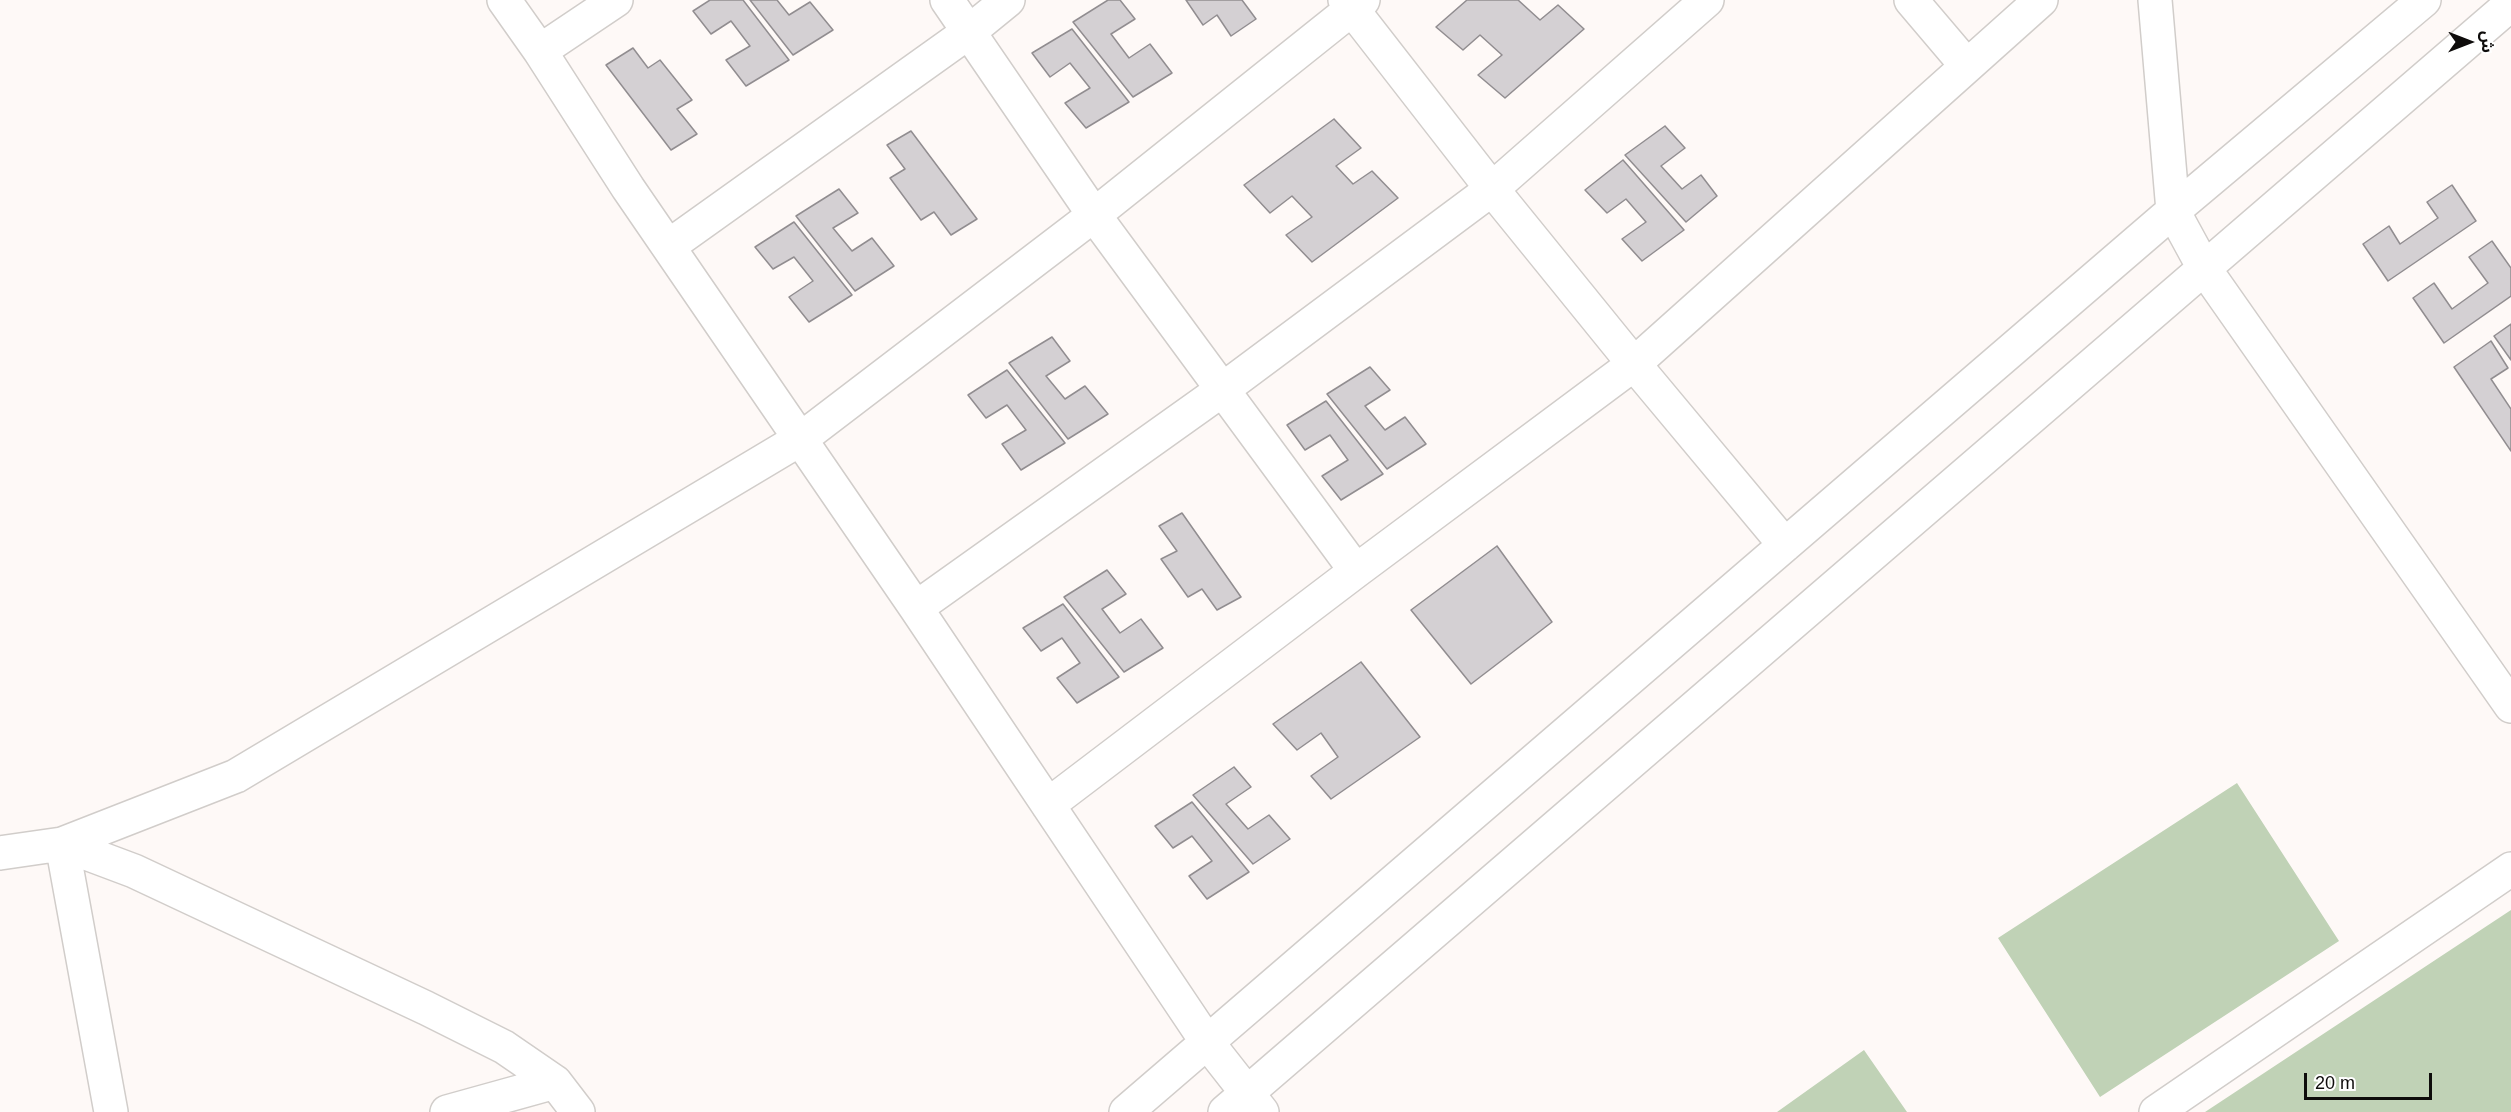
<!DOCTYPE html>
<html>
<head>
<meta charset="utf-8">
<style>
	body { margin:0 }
	#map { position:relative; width:2511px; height:1112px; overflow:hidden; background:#fef9f7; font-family:Helvetica,"Noto Sans Arabic",sans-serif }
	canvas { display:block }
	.north { position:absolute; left:2439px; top:12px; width:60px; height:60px; -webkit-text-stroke:4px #fff; paint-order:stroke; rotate:90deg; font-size:16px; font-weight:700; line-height:24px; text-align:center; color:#0e0c0b }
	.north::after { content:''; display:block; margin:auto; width:21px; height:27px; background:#0e0c0b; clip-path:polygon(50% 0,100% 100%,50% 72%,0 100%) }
	.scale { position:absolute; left:2304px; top:1073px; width:128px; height:27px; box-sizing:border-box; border:3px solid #0e0c0b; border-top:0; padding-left:8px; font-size:18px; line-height:21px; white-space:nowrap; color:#0e0c0b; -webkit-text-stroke:4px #fff; paint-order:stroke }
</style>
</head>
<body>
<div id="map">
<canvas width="2511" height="1112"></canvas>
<div class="north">ش</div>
<div class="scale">20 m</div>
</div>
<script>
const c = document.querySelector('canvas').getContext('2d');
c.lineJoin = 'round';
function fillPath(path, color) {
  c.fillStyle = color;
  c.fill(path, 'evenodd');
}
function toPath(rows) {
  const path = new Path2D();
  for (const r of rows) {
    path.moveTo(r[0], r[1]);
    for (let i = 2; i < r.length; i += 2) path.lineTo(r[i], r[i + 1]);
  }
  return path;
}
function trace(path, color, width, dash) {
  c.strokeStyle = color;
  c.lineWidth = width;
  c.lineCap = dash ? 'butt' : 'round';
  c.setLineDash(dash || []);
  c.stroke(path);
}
const green = toPath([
	[2237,783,2339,941,2100,1097,1998,938],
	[2511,910,2511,1112,2205,1112],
	[1864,1050,1907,1112,1777,1112]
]);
const building = toPath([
	[710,0,743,0,789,60,746,86,726,60,750,46,731,21,711,34,693,11,710,0],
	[750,0,777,0,789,15,810,2,833,30,793,55,750,0],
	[1108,0,1120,0,1135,19,1111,34,1129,58,1150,44,1172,73,1133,97,1073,22,1108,0],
	[1186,0,1242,0,1256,19,1231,36,1217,15,1203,25,1186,0],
	[1467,0,1518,0,1540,20,1558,5,1584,29,1505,98,1478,75,1502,55,1480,35,1463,50,1436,27,1467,0],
	[1072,29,1129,102,1086,128,1065,103,1090,88,1070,63,1050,77,1032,53,1072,29],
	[633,48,648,68,660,60,692,100,677,109,697,134,671,150,606,65,633,48],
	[1334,119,1361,148,1336,166,1353,184,1372,171,1398,198,1312,262,1286,235,1312,217,1292,196,1270,213,1244,185,1334,119],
	[1665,126,1685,148,1661,166,1682,189,1701,175,1717,196,1686,222,1625,155,1665,126],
	[911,131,977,219,951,235,934,212,921,220,890,178,905,169,887,145,911,131],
	[1623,160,1684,230,1642,261,1622,239,1646,222,1626,199,1607,213,1585,190,1623,160],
	[2452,185,2476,221,2388,281,2363,244,2389,226,2400,244,2438,218,2427,202,2452,185],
	[839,189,858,213,833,228,852,251,872,238,894,266,855,291,796,216,839,189],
	[794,222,852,295,809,322,789,297,813,281,794,257,773,269,755,247,794,222],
	[2492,241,2511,268,2511,296,2444,343,2413,298,2434,283,2452,309,2488,283,2469,257,2492,241],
	[2511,324,2511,360,2494,336,2511,324],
	[1052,337,1070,361,1046,376,1065,399,1085,386,1108,414,1068,439,1009,363,1052,337],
	[2491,341,2508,368,2491,379,2511,409,2511,451,2454,367,2491,341],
	[1370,367,1390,390,1365,406,1385,430,1405,417,1426,444,1387,469,1327,394,1370,367],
	[1007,370,1065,443,1021,470,1002,444,1026,430,1007,405,986,418,968,395,1007,370],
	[1326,401,1383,474,1341,500,1322,476,1348,460,1330,435,1305,450,1287,425,1326,401],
	[1182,513,1241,597,1217,610,1202,589,1188,597,1161,559,1177,551,1159,526,1182,513],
	[1497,546,1552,622,1471,684,1411,610,1497,546],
	[1107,570,1126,594,1102,609,1120,633,1141,619,1163,648,1124,672,1064,597,1107,570],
	[1063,604,1119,677,1077,703,1057,678,1080,663,1062,638,1041,651,1023,628,1063,604],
	[1361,662,1420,737,1331,799,1311,776,1338,757,1321,733,1297,750,1273,724,1361,662],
	[1234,767,1251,787,1226,804,1248,829,1269,815,1290,839,1253,864,1193,795,1234,767],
	[1192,802,1249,872,1207,899,1189,876,1212,861,1192,836,1173,848,1155,826,1192,802]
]);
const minor = toPath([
	[504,0,540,51,628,188,916,608,1207,1042,1262,1112],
	[947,0,1094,215,1356,571],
	[1345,0,1492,189,1634,364,1785,545],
	[1911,0,1967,66],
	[2155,0,2173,211,2204,268,2511,706],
	[540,51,616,0],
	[669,246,970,31,1008,0],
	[916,608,1222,390,1492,189,1707,0],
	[1048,805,1356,571,1634,364,2041,0],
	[0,853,62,844,134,871,426,1008,504,1047,555,1082,578,1112],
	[111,1112,62,844,236,776,802,438,1094,215,1363,0],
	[447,1112,555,1082],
	[1126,1112,2173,211,2424,0],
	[1225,1112,2511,4],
	[2156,1112,2511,869]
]);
fillPath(green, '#c0d2b6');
fillPath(building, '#d4d0d3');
trace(building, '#918d90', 1.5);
trace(minor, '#d1cdca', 36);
trace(minor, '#fff', 33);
</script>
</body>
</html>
